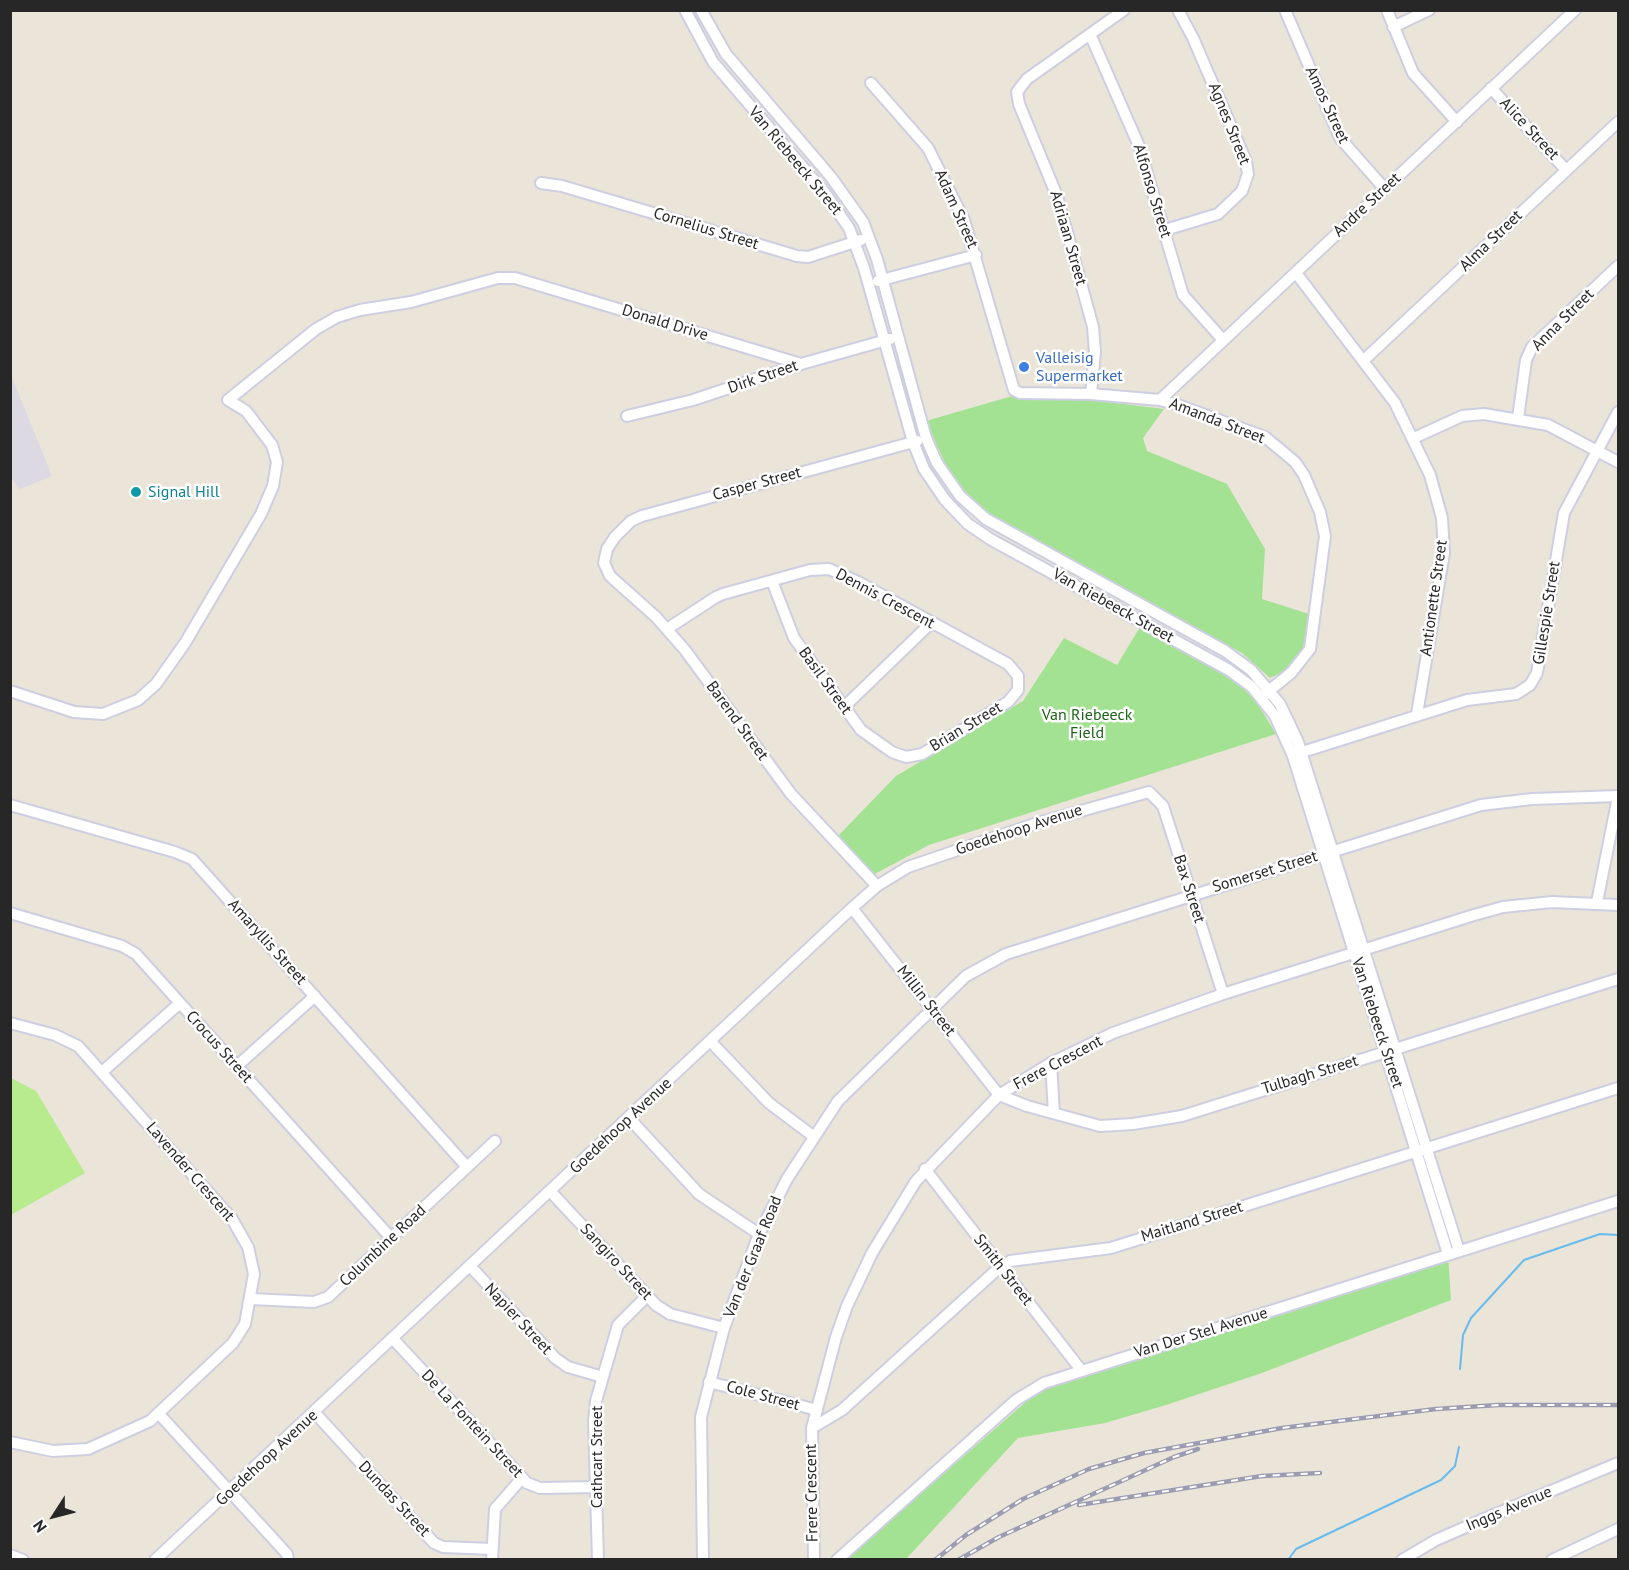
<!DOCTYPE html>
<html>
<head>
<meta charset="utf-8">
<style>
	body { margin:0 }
	#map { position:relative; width:1629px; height:1570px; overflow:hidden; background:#eae5d8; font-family:"PT Sans",sans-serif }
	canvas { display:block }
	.frame { position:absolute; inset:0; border:12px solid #272727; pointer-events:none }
	.north { position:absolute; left:24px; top:1486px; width:60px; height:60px; -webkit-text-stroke:4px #fff; paint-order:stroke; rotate:234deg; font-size:16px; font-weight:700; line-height:24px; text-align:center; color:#272727 }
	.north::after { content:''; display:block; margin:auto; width:21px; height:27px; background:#272727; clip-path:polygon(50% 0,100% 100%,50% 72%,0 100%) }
</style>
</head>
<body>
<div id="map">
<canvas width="1629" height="1570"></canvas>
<div class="frame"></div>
<div class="north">N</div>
</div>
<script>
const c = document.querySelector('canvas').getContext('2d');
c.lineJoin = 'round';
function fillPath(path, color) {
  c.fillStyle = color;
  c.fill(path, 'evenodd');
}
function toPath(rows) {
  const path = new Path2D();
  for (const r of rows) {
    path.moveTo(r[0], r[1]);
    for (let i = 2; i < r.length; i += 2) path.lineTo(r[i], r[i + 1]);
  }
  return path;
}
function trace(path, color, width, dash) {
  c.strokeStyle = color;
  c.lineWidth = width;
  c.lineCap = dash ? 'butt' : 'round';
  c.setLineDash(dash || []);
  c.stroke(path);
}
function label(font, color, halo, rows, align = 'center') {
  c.font = font + ' "PT Sans",sans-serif';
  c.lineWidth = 5;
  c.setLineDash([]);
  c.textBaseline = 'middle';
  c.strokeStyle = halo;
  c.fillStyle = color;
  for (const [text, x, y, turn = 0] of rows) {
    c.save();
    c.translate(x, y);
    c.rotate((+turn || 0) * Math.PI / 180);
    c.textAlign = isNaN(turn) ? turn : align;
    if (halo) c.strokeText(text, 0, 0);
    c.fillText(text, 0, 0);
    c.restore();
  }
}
const industrial = toPath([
	[11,375,52,476,20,489,11,478]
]);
const green = toPath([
	[1012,396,1091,400,1164,409,1143,438,1147,451,1227,484,1265,549,1262,599,1309,614,1305,641,1298,660,1285,671,1270,678,1242,653,982,511,949,472,926,421],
	[1140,627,1233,678,1256,701,1276,734,929,845,873,875,838,836,896,776,1023,701,1064,638,1117,665],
	[1448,1254,1451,1300,1262,1373,1166,1405,1105,1423,1018,1438,906,1559,845,1560,1036,1393,1085,1374]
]);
const pitch = toPath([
	[11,1078,36,1091,85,1173,11,1215]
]);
const stream = toPath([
	[1460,1369,1463,1335,1471,1318,1524,1260,1600,1234,1618,1235],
	[1288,1560,1296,1549,1441,1480,1455,1466,1459,1447]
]);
const minor = toPath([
	[685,10,713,62,825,193,849,228,864,268,913,442,924,469,945,500,968,524,990,539,1229,670,1252,687,1275,716,1293,756,1448,1254],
	[701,10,726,54,831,177,863,222,877,259,926,438,937,463,960,496,986,519,1225,651,1251,670,1280,704,1298,742,1459,1251],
	[1285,10,1340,138,1384,188],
	[1387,10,1413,73,1457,122],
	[1393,27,1429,10],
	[1090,34,1139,146,1183,295,1223,340],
	[871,83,928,148,964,220,1014,390,1020,393,1091,394,1160,400,1178,405,1265,437,1295,462,1304,475,1320,512,1325,536,1310,649,1291,673,1265,694],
	[1491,88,1566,170],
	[541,183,562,186,797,256,808,257,861,240],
	[1165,230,1218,214,1242,191,1248,174,1246,161,1193,38,1178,10],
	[1296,273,1395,403,1430,475,1442,518,1444,553,1417,714],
	[878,281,976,255],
	[1364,360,1618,122],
	[1091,394,1095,352,1093,327,1057,196,1019,104,1017,92,1027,79,1124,10],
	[1160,400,1575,10],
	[627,416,693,400,801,364,890,339],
	[1518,418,1526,360,1532,347,1618,266],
	[1414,438,1462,416,1484,414,1548,425,1618,462],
	[667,629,716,597,723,594,810,570,829,569,858,582,1008,664,1018,676,1018,690,1008,702,922,754,906,757,892,752,861,730,794,638,772,581],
	[10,691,74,712,103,714,138,700,156,684,185,643,261,514,273,486,277,462,272,445,246,411,228,400,316,329,337,317,360,310,411,302,498,278,515,278,801,364],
	[844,707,931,623],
	[1296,754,1467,700,1516,694,1530,685,1537,673,1564,513,1618,412],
	[10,805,175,852,192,859,467,1167],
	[877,886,791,794,685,650,656,617,610,576,604,563,607,549,615,537,631,521,642,516,917,441],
	[1597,902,1618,797],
	[852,908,999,1095,1027,1106,1100,1126,1133,1124,1182,1116,1618,979],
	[10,913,122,946,136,954,391,1238],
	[10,1023,55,1035,78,1046,232,1219,248,1247,254,1274,245,1324,233,1343,150,1421,88,1449,53,1451,10,1442],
	[711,1042,769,1103,813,1136],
	[1051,1063,1054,1113],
	[237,1066,315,996],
	[102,1072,180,1003],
	[629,1118,699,1194,759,1234],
	[925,1169,1081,1370],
	[551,1192,656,1305,670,1314,724,1328],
	[471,1267,555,1358,568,1367,603,1377],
	[251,1299,314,1302,328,1297,495,1141],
	[394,1340,527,1483,540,1488,597,1487],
	[709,1382,817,1410],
	[315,1413,434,1543,443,1547,492,1549],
	[159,1414,287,1554,288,1560],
	[812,1428,842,1410,1001,1266,1010,1261,1111,1248,1618,1088],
	[10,1555,23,1560],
	[155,1560,852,908,877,886,908,867,1034,824,1149,792,1163,806,1223,994],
	[492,1560,495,1509,522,1478],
	[598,1560,594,1421,596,1401,618,1325,646,1297],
	[703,1560,701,1417,724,1328,759,1234,787,1179,838,1101,966,976,1006,954,1481,805,1532,799,1618,796],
	[814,1560,812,1428,836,1337,847,1306,872,1253,916,1181,999,1095,1051,1063,1113,1033,1223,994,1474,915,1503,907,1552,902,1618,905],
	[837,1560,1016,1400,1044,1383,1618,1201],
	[1402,1560,1436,1540,1484,1519,1618,1463],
	[1552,1560,1618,1529]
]);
const rail = toPath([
	[1079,1505,1262,1476,1320,1473],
	[935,1560,966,1535,1023,1499,1089,1469,1144,1453,1282,1428,1436,1409,1498,1405,1618,1405],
	[958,1560,999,1537,1174,1457,1198,1449]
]);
const markers = [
	[1024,367,6,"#3f7fe0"],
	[136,492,6,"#0f9aa8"]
];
const streetNames = [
	["Amos Street",1327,105,65],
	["Agnes Street",1229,124,68],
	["Alice Street",1529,129,47],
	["Van Riebeeck Street",795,161,50],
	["Alfonso Street",1152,191,73],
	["Andre Street",1367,205,-43],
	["Adam Street",956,209,66],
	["Cornelius Street",706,229,17],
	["Adriaan Street",1068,238,74],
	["Alma Street",1491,241,-44],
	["Anna Street",1563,320,-45],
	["Donald Drive",665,323,17],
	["Dirk Street",763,377,-19],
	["Amanda Street",1217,421,21],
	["Casper Street",757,484,-15],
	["Antionette Street",1434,598,-82],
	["Dennis Crescent",885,599,28],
	["Van Riebeeck Street",1113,606,29],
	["Gillespie Street",1547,613,-81],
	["Basil Street",825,681,54],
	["Barend Street",737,721,54],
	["Brian Street",966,727,-31],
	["Goedehoop Avenue",1019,830,-18],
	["Somerset Street",1265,872,-17],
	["Bax Street",1189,889,72],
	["Amaryllis Street",267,942,48],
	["Millin Street",926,1001,52],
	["Van Riebeeck Street",1377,1023,72],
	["Crocus Street",219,1047,48],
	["Frere Crescent",1058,1063,-28],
	["Tulbagh Street",1310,1075,-17],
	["Goedehoop Avenue",621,1126,-43],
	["Lavender Crescent",190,1172,49],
	["Maitland Street",1192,1222,-17],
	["Columbine Road",383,1246,-43],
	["Van der Graaf Road",753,1257,-68],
	["Sangiro Street",616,1262,47],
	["Smith Street",1003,1270,52],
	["Napier Street",518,1319,47],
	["Van Der Stel Avenue",1201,1333,-17],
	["Cole Street",763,1396,15],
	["De La Fontein Street",472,1424,47],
	["Cathcart Street",597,1457,-90],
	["Goedehoop Avenue",267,1458,-43],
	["Frere Crescent",812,1493,-91],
	["Dundas Street",394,1499,47],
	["Inggs Avenue",1509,1509,-23]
];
const shopNames = [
	["Valleisig",1036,358],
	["Supermarket",1036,376]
];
const cultureNames = [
	["Signal Hill",148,492]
];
const parkNames = [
	["Van Riebeeck",1087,715],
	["Field",1087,733]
];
fillPath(industrial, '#ddd9e2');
fillPath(green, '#a4e293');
fillPath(pitch, '#b8ea8e');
trace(stream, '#68bbef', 2);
trace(minor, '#cdcfe1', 14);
trace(minor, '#fff', 10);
trace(rail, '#9b9cb2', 4.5);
trace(rail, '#fff', 2, [7]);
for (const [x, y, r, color] of markers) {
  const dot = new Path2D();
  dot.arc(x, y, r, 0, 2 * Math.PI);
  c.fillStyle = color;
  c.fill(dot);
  trace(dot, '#fff', 2);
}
label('16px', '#272727', '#fff', streetNames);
label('16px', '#366cbe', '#fff', shopNames, 'left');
label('16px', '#0d838f', '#fff', cultureNames, 'left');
label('16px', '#1e6318', '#fff', parkNames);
</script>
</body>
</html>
